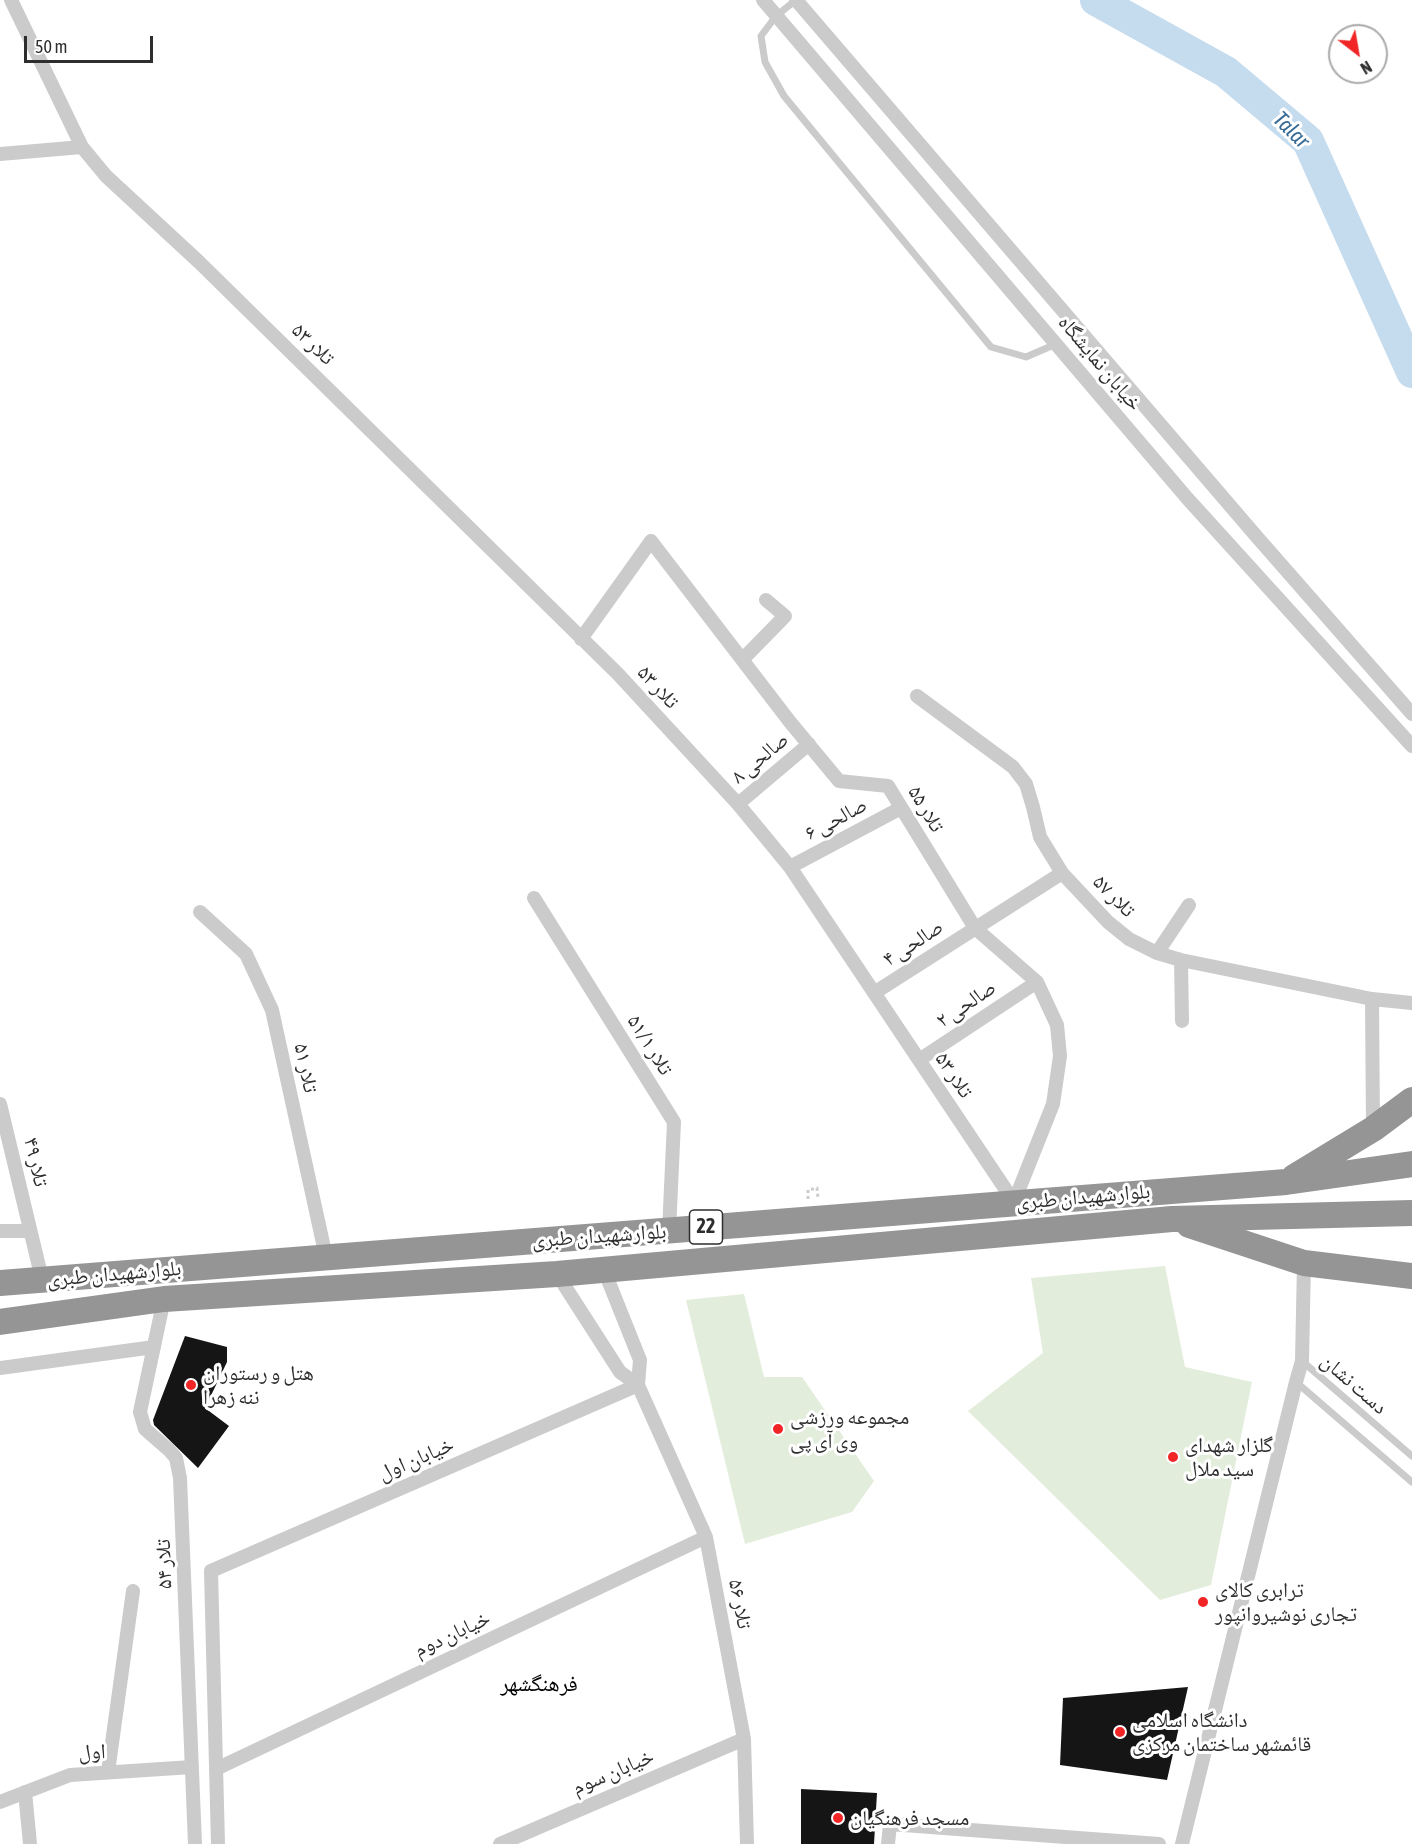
<!DOCTYPE html>
<html>
<head>
<meta charset="utf-8">
<style>
	body { margin:0 }
	#map { position:relative; width:1412px; height:1844px; overflow:hidden; background:#fff; font-family:"Asap Condensed",sans-serif }
	canvas { display:block }
	.north { position:absolute; left:1328px; top:24px; width:60px; height:60px; box-sizing:border-box; background:#fff; border:2px solid #ababab; border-radius:50%; rotate:149deg; font-size:16px; font-weight:700; line-height:24px; text-align:center; color:#2e2e2e }
	.north::after { content:''; display:block; margin:auto; width:21px; height:27px; background:#f12426; clip-path:polygon(50% 0,100% 100%,50% 72%,0 100%) }
	.scale { position:absolute; left:24px; top:36px; width:129px; height:27px; box-sizing:border-box; border:3px solid #2e2e2e; border-top:0; padding-left:8px; font-size:18px; line-height:21px; white-space:nowrap; color:#2e2e2e; -webkit-text-stroke:4px #fff; paint-order:stroke }
</style>
</head>
<body>
<div id="map">
<canvas width="1412" height="1844"></canvas>
<div class="north">N</div>
<div class="scale">50 m</div>
</div>
<script>
const c = document.querySelector('canvas').getContext('2d');
c.lineJoin = 'round';
function fillPath(path, color) {
  c.fillStyle = color;
  c.fill(path, 'evenodd');
}
function toPath(rows) {
  const path = new Path2D();
  for (const r of rows) {
    path.moveTo(r[0], r[1]);
    for (let i = 2; i < r.length; i += 2) path.lineTo(r[i], r[i + 1]);
  }
  return path;
}
function trace(path, color, width, dash) {
  c.strokeStyle = color;
  c.lineWidth = width;
  c.lineCap = dash ? 'butt' : 'round';
  c.setLineDash(dash || []);
  c.stroke(path);
}
function label(font, color, halo, rows, align = 'center') {
  c.font = font + ' "Asap Condensed","Noto Naskh Arabic",sans-serif';
  c.lineWidth = 6;
  c.setLineDash([]);
  c.textBaseline = 'middle';
  c.strokeStyle = halo;
  c.fillStyle = color;
  for (const [text, x, y, turn = 0] of rows) {
    c.save();
    c.translate(x, y);
    c.rotate((+turn || 0) * Math.PI / 180);
    c.textAlign = isNaN(turn) ? turn : align;
    if (halo) c.strokeText(text, 0, 0);
    c.fillText(text, 0, 0);
    c.restore();
  }
}
const green = toPath([
	[1165,1266,1185,1367,1252,1382,1211,1585,1160,1600,968,1411,1043,1353,1031,1278],
	[744,1294,764,1377,802,1377,874,1481,852,1512,745,1544,686,1300]
]);
const river = toPath([
	[1096,0,1226,72,1308,141,1412,372]
]);
const building = toPath([
	[185,1336,227,1347,227,1362,205,1408,229,1426,198,1468,154,1425,153,1420],
	[1188,1687,1167,1780,1060,1765,1063,1698],
	[801,1789,877,1793,874,1844,801,1844]
]);
const path = toPath([
	[808,1199,808,1190,817,1188,818,1198]
]);
const lane = toPath([
	[796,0,776,16,761,36,765,62,784,96,991,347,1026,357,1056,344],
	[1302,1361,1412,1456],
	[1296,1382,1412,1482]
]);
const street = toPath([
	[11,0,82,147,106,176,199,262,618,674,738,804,790,867,1014,1202],
	[763,0,1187,498,1412,746],
	[796,0,1257,537,1412,714],
	[0,154,82,147],
	[581,639,651,541,790,722,839,781,888,786,975,928,1037,982,1057,1025,1060,1056,1053,1104,1014,1202],
	[743,659,785,616,766,600],
	[917,696,1013,767,1026,784,1033,807,1040,837,1062,873,1108,922,1129,939,1157,953,1181,960,1372,999,1412,1003],
	[738,804,809,744],
	[790,867,901,808],
	[534,898,674,1122,669,1231],
	[200,912,246,954,272,1010,326,1257],
	[1157,953,1189,905],
	[1181,960,1182,1021],
	[874,993,1062,873],
	[1372,999,1373,1129],
	[919,1060,1037,982],
	[0,1104,42,1279],
	[0,1231,30,1231],
	[604,1270,640,1360,638,1385],
	[557,1274,620,1372,638,1385,706,1537,744,1739,747,1844],
	[164,1299,140,1412,145,1429,169,1450,176,1458,180,1478,195,1844],
	[0,1368,154,1347],
	[216,1769,706,1537],
	[108,1772,133,1591],
	[25,1792,30,1844],
	[0,1802,70,1775,192,1767],
	[218,1844,211,1571,638,1385],
	[500,1844,744,1739],
	[888,1844,890,1824,1159,1844],
	[1182,1844,1296,1382,1302,1361,1304,1263]
]);
const highway = toPath([
	[1294,1177,1373,1129,1412,1100],
	[1189,1225,1304,1263,1412,1276],
	[0,1283,1286,1182,1412,1164],
	[0,1322,164,1299,557,1274,1172,1219,1412,1213]
]);
const markers = [
	[191,1385,6,"#f12426"],
	[778,1429,6,"#f12426"],
	[1173,1457,6,"#f12426"],
	[1203,1602,6,"#f12426"],
	[1120,1732,6,"#f12426"],
	[838,1818,6,"#f12426"]
];
const shields = [
	[706,1227,33]
];
const shieldNames = [
	["22",706,1227]
];
const streetNames = [
	["تلار ۵۳",313,344,44],
	["خیابان نمایشگاه",1100,363,50],
	["تلار ۵۳",658,687,47],
	["صالحی ۸",760,758,-40],
	["تلار ۵۵",926,809,59],
	["صالحی ۶",836,819,-28],
	["تلار ۵۷",1114,896,45],
	["صالحی ۴",913,943,-33],
	["صالحی ۲",966,1004,-34],
	["تلار ۵۱/۱",650,1045,58],
	["تلار ۵۱",306,1068,78],
	["تلار ۵۳",954,1075,56],
	["تلار ۴۹",36,1162,77],
	["بلوارشهیدان طبری",1083,1197,-5],
	["بلوارشهیدان طبری",599,1236,-4],
	["بلوارشهیدان طبری",114,1274,-5],
	["دست نشان",1354,1384,41],
	["خیابان اول",416,1459,-23],
	["تلار ۵۴",164,1564,-92],
	["تلار ۵۶",740,1604,79],
	["خیابان دوم",452,1634,-25],
	["اول",92,1752,-3],
	["خیابان سوم",613,1772,-23]
];
const poiNames = [
	["هتل و رستوران",203,1373],
	["ننه زهرا",203,1397],
	["مجموعه ورزشی",790,1417],
	["وی آی پی",790,1441],
	["گلزار شهدای",1185,1445],
	["سید ملال",1185,1469],
	["ترابری کالای",1215,1590],
	["تجاری نوشیروانپور",1215,1614],
	["دانشگاه اسلامی",1132,1720],
	["قائمشهر ساختمان مرکزی",1132,1744],
	["مسجد فرهنگیان",850,1818]
];
const waterNames = [
	["Talar",1291,130,45]
];
const neighbourhoodNames = [
	["فرهنگشهر",539,1684]
];
fillPath(green, '#e3eddb');
trace(river, '#c5dbee', 32);
fillPath(building, '#151515');
trace(path, '#cbcbcb', 3, [3, 3]);
trace(lane, '#cbcbcb', 7);
trace(street, '#cbcbcb', 14);
trace(highway, '#959595', 26);
for (const [x, y, r, color] of markers) {
  const dot = new Path2D();
  dot.arc(x, y, r, 0, 2 * Math.PI);
  c.fillStyle = color;
  c.fill(dot);
  trace(dot, '#fff', 2);
}
for (const [x, y, w] of shields) {
  const box = new Path2D();
  box.roundRect(x - w / 2, y - 17, w, 34, 4.5);
  c.fillStyle = '#fff';
  c.fill(box);
  trace(box, '#2e2e2e', 1.5);
}
label('bold 20px', '#2e2e2e', null, shieldNames);
label('21px', '#2e2e2e', '#fff', streetNames);
label('21px', '#2e2e2e', '#fff', poiNames, 'left');
label('italic 22px', '#376b95', '#fff', waterNames);
label('22px', '#000', '#fff', neighbourhoodNames);
</script>
</body>
</html>
